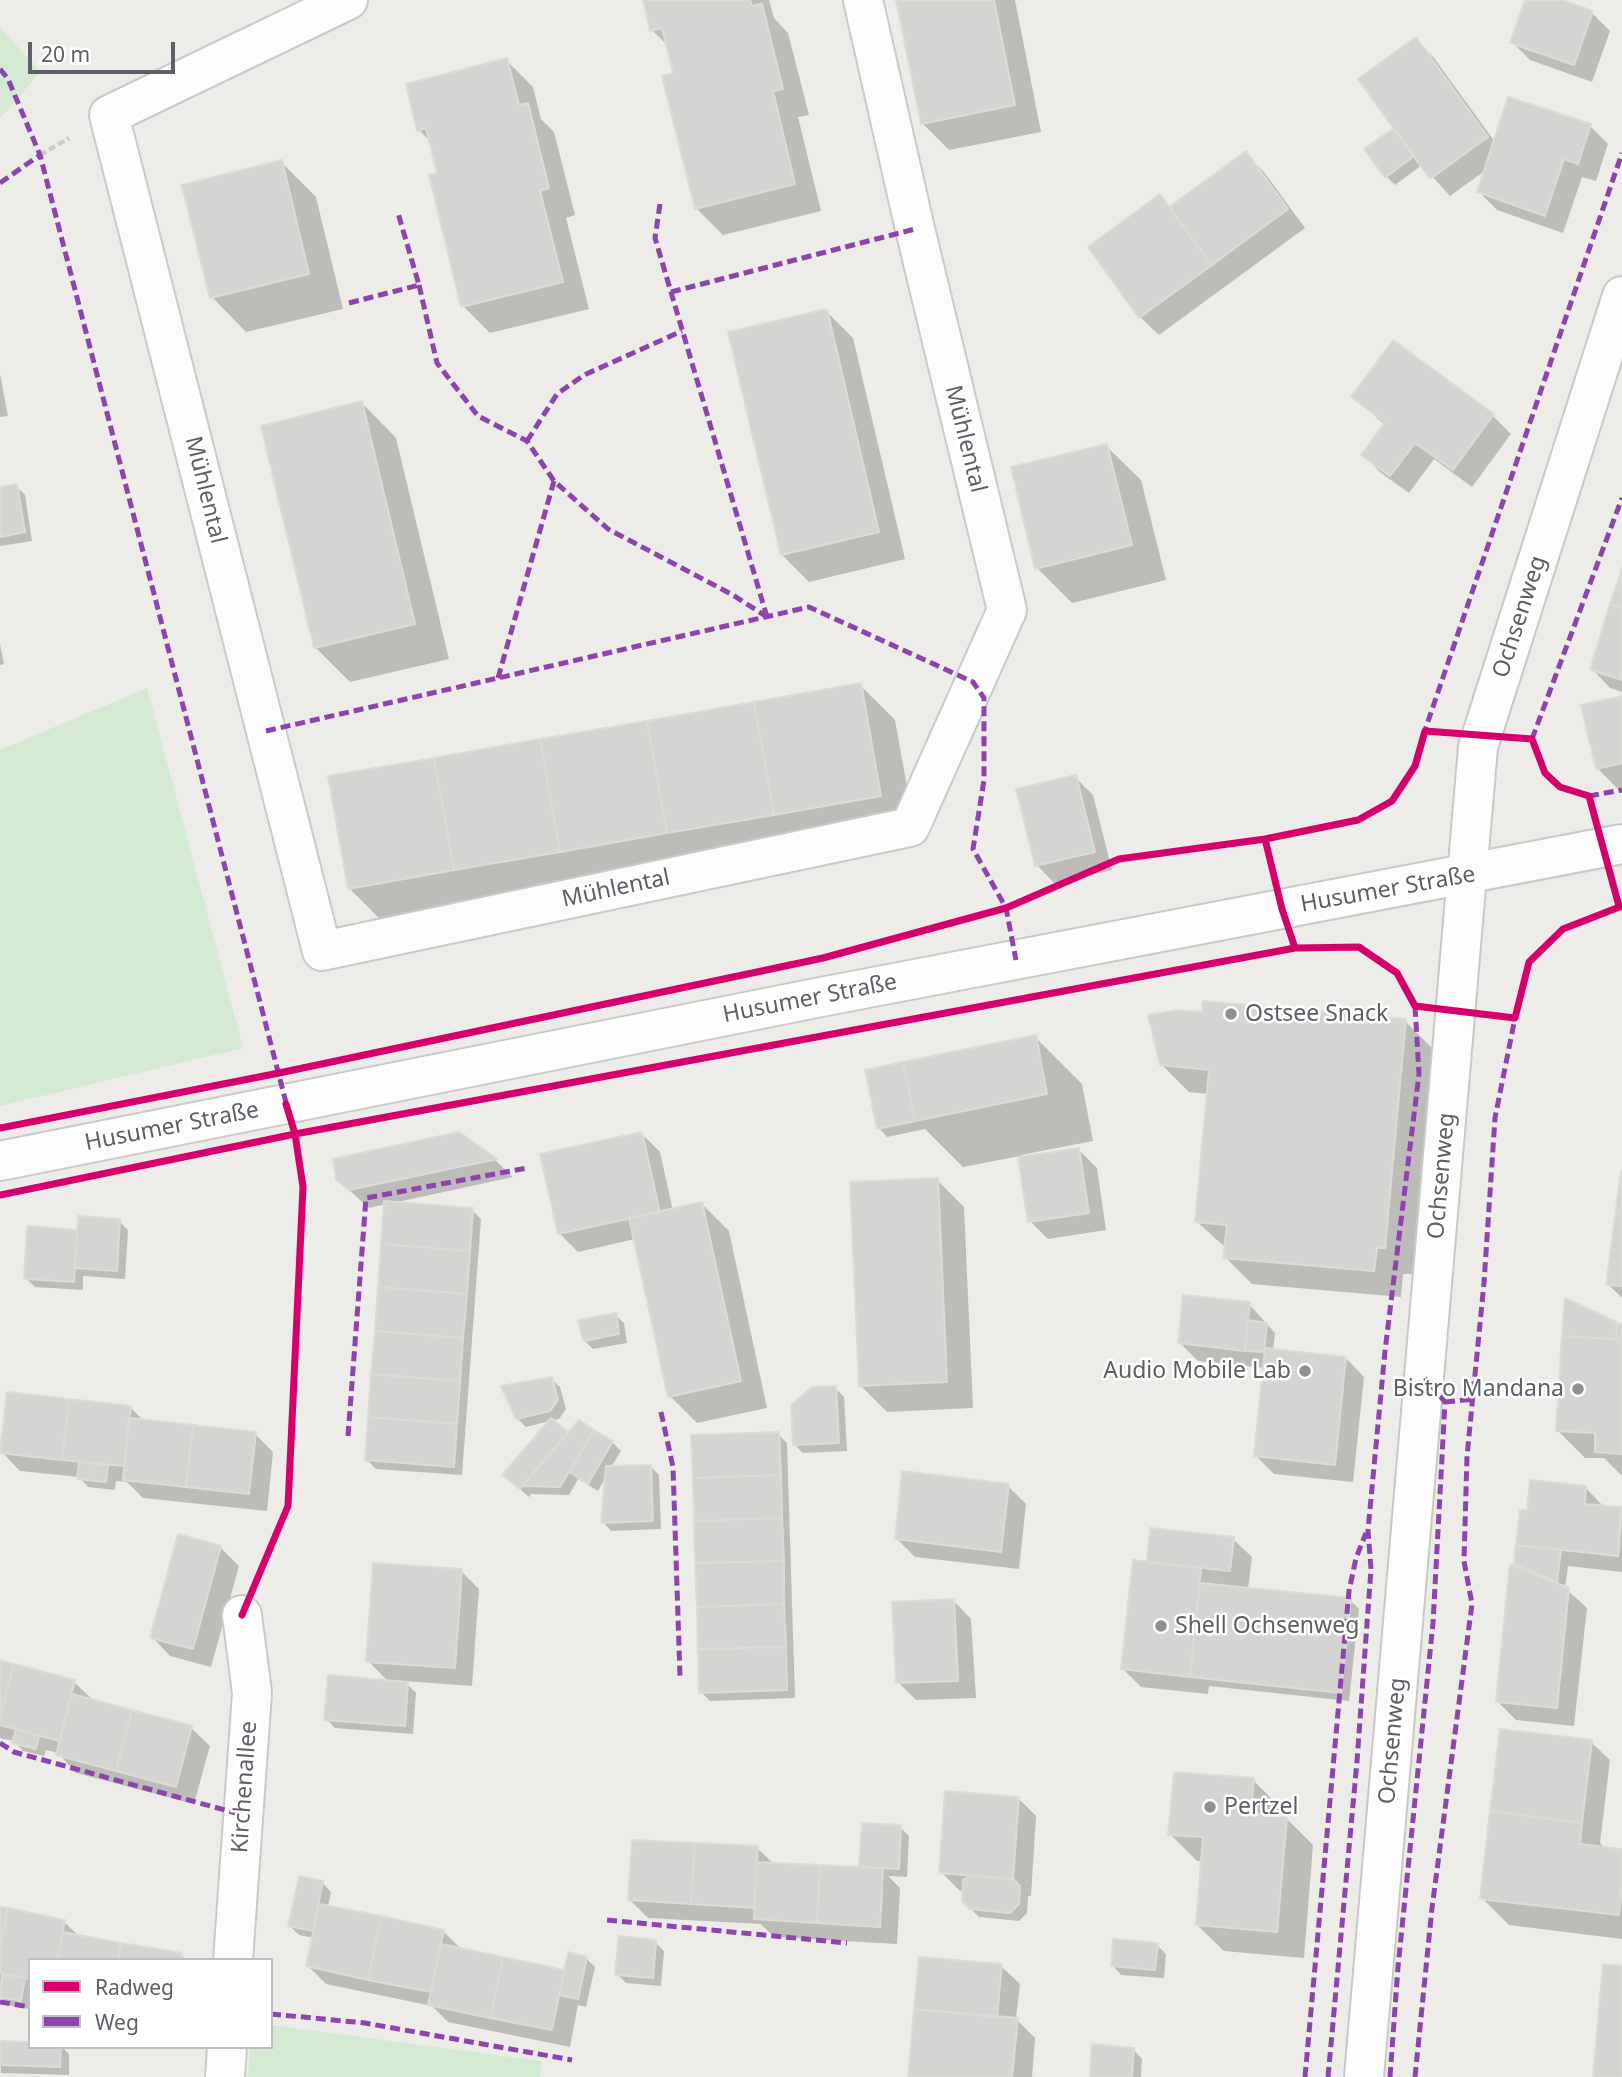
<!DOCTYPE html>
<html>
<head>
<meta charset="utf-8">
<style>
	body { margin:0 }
	#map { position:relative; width:1622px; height:2077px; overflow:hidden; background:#edece8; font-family:"Noto Sans",sans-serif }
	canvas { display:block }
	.legend { position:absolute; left:28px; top:1958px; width:245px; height:91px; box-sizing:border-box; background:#fff; border:2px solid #bebfc2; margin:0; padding:9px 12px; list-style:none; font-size:21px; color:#5c6066 }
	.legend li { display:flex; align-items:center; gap:14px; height:35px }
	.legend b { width:35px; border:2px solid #bebfc2 }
	.scale { position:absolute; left:28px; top:42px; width:147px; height:32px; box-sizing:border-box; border:4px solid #5c6066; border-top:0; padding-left:9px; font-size:21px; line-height:24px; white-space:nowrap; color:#5c6066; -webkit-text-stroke:5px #fff; paint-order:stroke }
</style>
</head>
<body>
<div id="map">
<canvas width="1622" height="2077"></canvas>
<ul class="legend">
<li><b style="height:9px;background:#d6006c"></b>Radweg</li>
<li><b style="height:9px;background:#8e44ad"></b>Weg</li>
</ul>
<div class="scale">20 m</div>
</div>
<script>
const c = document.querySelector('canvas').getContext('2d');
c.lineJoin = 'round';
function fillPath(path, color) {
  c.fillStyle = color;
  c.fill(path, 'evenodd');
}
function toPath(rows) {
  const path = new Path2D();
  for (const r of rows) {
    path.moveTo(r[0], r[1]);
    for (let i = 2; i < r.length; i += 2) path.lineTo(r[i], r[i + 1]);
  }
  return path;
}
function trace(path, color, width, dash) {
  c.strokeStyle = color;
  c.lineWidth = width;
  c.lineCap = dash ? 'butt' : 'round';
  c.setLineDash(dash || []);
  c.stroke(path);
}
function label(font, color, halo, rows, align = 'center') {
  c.font = font + ' "Noto Sans",sans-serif';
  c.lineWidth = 5;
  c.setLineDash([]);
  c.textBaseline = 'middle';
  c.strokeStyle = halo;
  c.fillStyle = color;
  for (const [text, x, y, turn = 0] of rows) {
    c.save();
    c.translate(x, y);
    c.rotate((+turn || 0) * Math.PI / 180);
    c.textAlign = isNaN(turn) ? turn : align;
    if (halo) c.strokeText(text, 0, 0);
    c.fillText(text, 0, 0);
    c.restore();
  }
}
const green = toPath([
	[0,27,40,72,0,119],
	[147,688,243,1048,0,1106,0,750],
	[271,2025,541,2061,540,2077,248,2077,250,2047,271,2047]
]);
const shadow = toPath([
	[645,0,769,0,774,18,788,33,809,115,798,117,821,211,723,235,696,208,675,74,669,47,652,30],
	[898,0,1015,0,1041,132,949,150,922,123],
	[1527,0,1556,0,1592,13,1610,31,1592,82,1530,60,1512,42],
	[1416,40,1434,58,1495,142,1590,126,1608,144,1596,181,1582,177,1563,233,1497,210,1479,192,1486,170,1450,196,1422,165,1395,185,1386,176],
	[506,60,533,87,541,119,554,132,575,215,566,218,589,309,490,333,463,306,431,142,419,130],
	[1246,154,1264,172,1305,228,1159,335,1140,317,1159,197,1171,208],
	[281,162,316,197,343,309,246,332,212,297],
	[826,311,853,338,905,559,809,582,782,555],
	[1393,343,1493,416,1511,434,1472,487,1434,459,1409,493,1381,473,1363,455,1385,425,1353,397],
	[0,374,8,416,0,417],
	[362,403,396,438,449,659,350,682,315,647],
	[1106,446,1141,480,1166,580,1072,603,1037,568],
	[16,486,25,495,32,541,0,546,0,489],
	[1622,574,1622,692,1610,688,1592,669],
	[0,644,4,664,0,665],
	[860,685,895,720,915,831,384,923,349,888],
	[1622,698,1622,793,1597,768],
	[1075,777,1093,795,1112,870,1055,884,1037,865],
	[1204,1014,1405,1021,1432,1048,1412,1274,1403,1274,1401,1297,1252,1284,1225,1257,1226,1248,1196,1221,1208,1094,1189,1092,1162,1065],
	[1035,1037,1082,1084,1093,1141,1021,1155,1022,1158,1079,1150,1097,1168,1106,1230,1048,1239,1030,1221,1020,1156,963,1167,925,1129,887,1137,879,1128],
	[459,1134,496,1161,513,1177,393,1203,472,1210,481,1219,462,1475,376,1469,367,1460,386,1204,369,1208,338,1180],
	[642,1134,660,1152,673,1211,702,1204,729,1231,767,1408,697,1423,670,1396,635,1239,578,1252,559,1233],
	[1622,1177,1622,1298,1608,1284],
	[937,1180,964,1207,973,1408,887,1412,860,1385],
	[119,1221,128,1230,125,1279,83,1276,83,1290,35,1287,26,1278,29,1228,79,1231],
	[1249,1304,1275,1333,1273,1351,1346,1358,1364,1377,1353,1482,1274,1474,1256,1456,1265,1368,1198,1361,1180,1343],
	[615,1315,624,1323,627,1343,593,1349,584,1340],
	[1622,1326,1622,1476,1604,1458,1585,1458,1558,1431],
	[551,1379,560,1387,566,1409,559,1419,551,1421,568,1435,579,1422,612,1442,621,1451,611,1467,651,1467,659,1475,661,1529,611,1531,603,1522,607,1475,598,1491,578,1479,569,1495,531,1494,529,1497,513,1483,550,1421,526,1427,517,1418],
	[835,1388,844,1397,847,1451,803,1453,794,1444],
	[130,1407,144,1421,255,1434,273,1452,267,1511,143,1498,127,1482,116,1481,115,1490,88,1487,79,1477,20,1471,2,1452],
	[778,1434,787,1443,795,1698,710,1701,701,1692],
	[1008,1486,1026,1504,1019,1569,915,1557,896,1538],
	[1586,1488,1604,1507,1622,1509,1622,1572,1568,1566,1565,1588,1587,1608,1574,1726,1516,1720,1497,1701,1524,1572,1516,1564,1521,1511,1528,1512],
	[179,1536,221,1548,239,1566,211,1667,170,1656,152,1637],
	[1233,1539,1252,1557,1248,1589,1350,1600,1359,1609,1349,1701,1209,1686,1208,1694,1141,1687,1123,1669,1148,1564],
	[461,1571,479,1589,472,1686,404,1681,416,1693,413,1734,335,1728,326,1719,389,1682,368,1661],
	[953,1600,971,1619,976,1698,916,1700,898,1682],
	[0,1662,74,1682,93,1700,191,1728,210,1746,194,1804,76,1773,58,1753,46,1750,44,1756,23,1751,14,1741,0,1738],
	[1591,1742,1610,1760,1600,1843,1606,1849,1622,1851,1622,1939,1509,1925,1482,1898],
	[1253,1780,1280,1807,1279,1818,1286,1818,1313,1845,1304,1958,1224,1951,1197,1925,1203,1861,1197,1861,1170,1834],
	[1018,1798,1036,1816,1031,1896,1028,1896,1027,1913,1019,1921,979,1917,970,1908,964,1891,960,1891,941,1872],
	[900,1827,909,1836,907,1877,888,1876,900,1888,897,1944,774,1937,761,1924,648,1918,630,1900,757,1848,774,1864,861,1869],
	[300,1879,323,1883,331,1892,328,1907,443,1931,462,1950,565,1974,586,1958,595,1967,586,2007,578,2005,570,2047,448,2022,432,2006,326,1984,308,1966,314,1938,299,1935,290,1926],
	[0,1909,64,1922,80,1937,181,1955,186,1960,30,1960,29,2009,8,2005,0,1996],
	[655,1942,664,1951,661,1986,626,1983,617,1974],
	[1157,1945,1166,1954,1164,1978,1121,1975,1113,1966],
	[1001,1966,1020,1984,1016,2019,1035,2038,1032,2077,910,2077],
	[0,2043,30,2047,62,2047,69,2054,69,2075,1,2073],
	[1134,2050,1142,2059,1141,2077,1091,2077]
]);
const building = toPath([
	[643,0,750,0,752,6,762,4,783,89,773,91,795,184,695,209,662,76,673,73,662,28,650,31,643,0],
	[896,0,994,0,1015,105,921,124,896,0],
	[1525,0,1562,0,1593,11,1574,65,1510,43,1525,0],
	[1416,37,1488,137,1430,179,1358,79,1416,37],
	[507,58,519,105,528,103,549,188,540,191,563,282,461,307,429,175,437,173,426,128,417,131,406,84,507,58],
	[1508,97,1591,124,1578,164,1564,159,1545,216,1477,192,1508,97],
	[1394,128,1414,156,1385,178,1364,149,1394,128],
	[1246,151,1288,209,1212,265,1169,207,1246,151],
	[282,160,309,274,210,298,182,185,282,160],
	[1160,194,1212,265,1139,318,1088,247,1160,194],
	[827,309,879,532,781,555,728,332,827,309],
	[1393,340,1494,414,1453,470,1415,443,1390,476,1361,455,1385,422,1351,397,1393,340],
	[362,401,415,624,314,648,261,426,362,401],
	[1107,444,1132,545,1035,569,1011,467,1107,444],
	[17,484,25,532,0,537,0,487,17,484],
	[1622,568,1622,608,1610,604,1622,568],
	[1610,604,1622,608,1622,680,1590,670,1610,604],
	[861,683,881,796,774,815,754,702,861,683],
	[1622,696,1622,763,1596,769,1581,705,1622,696],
	[754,702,774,815,667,833,647,721,754,702],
	[647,721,667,833,560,852,540,739,647,721],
	[540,739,560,852,454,870,434,758,540,739],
	[434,758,454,870,348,889,328,776,434,758],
	[1076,775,1095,852,1035,866,1016,789,1076,775],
	[1203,1001,1406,1019,1385,1248,1377,1248,1374,1271,1223,1258,1227,1225,1195,1222,1209,1070,1160,1065,1148,1015,1177,1010,1202,1012,1203,1001],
	[1036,1035,1047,1094,915,1121,903,1062,1036,1035],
	[903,1062,915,1121,877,1129,865,1070,903,1062],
	[459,1132,497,1159,349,1190,336,1180,333,1159,459,1132],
	[642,1132,660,1212,558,1234,540,1154,642,1132],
	[1079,1148,1089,1213,1028,1222,1018,1157,1079,1148],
	[1621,1171,1622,1171,1622,1286,1606,1285,1621,1171],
	[938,1178,947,1382,859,1386,850,1182,938,1178],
	[384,1201,473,1208,470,1251,381,1244,384,1201],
	[702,1202,741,1381,668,1397,629,1218,702,1202],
	[78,1216,120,1219,117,1271,75,1268,78,1216],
	[27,1226,77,1230,74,1282,24,1279,27,1226],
	[381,1244,470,1251,467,1294,378,1287,381,1244],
	[378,1287,467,1294,463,1338,375,1331,378,1287],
	[1183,1295,1250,1302,1245,1351,1178,1343,1183,1295],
	[1565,1298,1617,1322,1616,1339,1562,1336,1565,1298],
	[616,1313,619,1334,583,1341,578,1320,616,1313],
	[1248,1320,1267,1323,1264,1352,1245,1351,1248,1320],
	[1617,1322,1622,1324,1622,1454,1595,1452,1595,1433,1556,1431,1562,1336,1616,1339,1617,1322],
	[375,1331,463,1338,460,1381,371,1374,375,1331],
	[1265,1348,1346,1357,1335,1465,1254,1456,1265,1348],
	[371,1374,460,1381,457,1424,368,1417,371,1374],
	[552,1377,558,1400,550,1411,516,1419,501,1386,552,1377],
	[836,1386,839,1443,793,1445,791,1405,812,1387,836,1386],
	[7,1392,69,1399,62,1460,0,1453,7,1392],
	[69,1399,131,1406,124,1466,62,1460,69,1399],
	[368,1417,457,1424,454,1467,365,1460,368,1417],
	[129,1418,193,1425,186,1487,123,1480,129,1418],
	[551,1418,568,1432,520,1489,502,1475,551,1418],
	[579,1420,594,1430,560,1487,522,1486,579,1420],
	[193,1425,256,1432,249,1494,186,1487,193,1425],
	[594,1430,613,1441,588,1484,569,1472,594,1430],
	[779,1432,781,1475,693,1478,691,1435,779,1432],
	[79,1462,108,1465,106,1482,77,1479,79,1462],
	[651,1465,653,1521,601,1523,606,1466,651,1465],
	[902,1471,1009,1484,1001,1552,895,1539,902,1471],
	[781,1475,782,1518,694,1521,693,1478,781,1475],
	[1530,1480,1586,1486,1585,1504,1622,1507,1618,1556,1516,1545,1520,1510,1527,1510,1530,1480],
	[782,1518,784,1561,695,1563,694,1521,782,1518],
	[1150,1528,1234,1537,1230,1571,1147,1562,1150,1528],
	[178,1534,221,1546,193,1649,150,1638,178,1534],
	[1516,1545,1561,1550,1557,1582,1514,1564,1516,1545],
	[1133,1560,1201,1568,1190,1677,1121,1669,1133,1560],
	[784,1561,784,1604,697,1607,695,1563,784,1561],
	[373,1563,462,1569,455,1668,366,1662,373,1563],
	[1510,1564,1569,1588,1557,1708,1496,1702,1510,1564],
	[1200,1583,1351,1598,1341,1693,1190,1677,1200,1583],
	[954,1599,958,1681,896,1683,892,1602,954,1599],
	[784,1604,786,1647,698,1649,697,1607,784,1604],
	[786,1647,787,1690,699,1693,698,1649,786,1647],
	[0,1661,14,1664,0,1716,0,1661],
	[14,1664,75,1680,59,1741,0,1725,0,1716,14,1664],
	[328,1675,408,1682,405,1726,324,1720,328,1675],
	[72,1694,132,1710,116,1771,56,1755,72,1694],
	[132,1710,192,1726,176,1787,116,1771,132,1710],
	[16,1729,39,1736,36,1749,12,1743,16,1729],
	[1500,1729,1592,1740,1582,1823,1490,1811,1500,1729],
	[1174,1772,1254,1778,1251,1813,1287,1817,1277,1932,1196,1925,1203,1837,1168,1835,1174,1772],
	[945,1791,1019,1797,1013,1879,939,1873,945,1791],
	[1490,1811,1582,1823,1580,1844,1622,1849,1622,1888,1619,1915,1480,1899,1490,1811],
	[862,1823,901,1825,899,1869,859,1867,862,1823],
	[632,1840,695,1843,691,1904,628,1900,632,1840],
	[695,1843,758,1846,754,1908,691,1904,695,1843],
	[757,1862,820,1865,817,1923,754,1919,757,1862],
	[820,1865,883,1868,880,1927,817,1923,820,1865],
	[299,1876,323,1881,313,1931,288,1926,299,1876],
	[971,1876,1013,1879,1020,1886,1019,1904,1010,1913,969,1909,962,1901,963,1880,971,1876],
	[319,1904,381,1916,368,1980,306,1966,319,1904],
	[0,1907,8,1908,0,1949,0,1907],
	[8,1908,65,1920,57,1960,30,1960,30,1979,0,1973,0,1949,8,1908],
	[381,1916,444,1930,431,1992,368,1980,381,1916],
	[63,1932,121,1943,118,1960,57,1960,63,1932],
	[619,1936,656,1940,653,1978,615,1975,619,1936],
	[1113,1939,1158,1943,1155,1970,1111,1966,1113,1939],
	[121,1943,182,1953,181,1960,118,1960,121,1943],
	[441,1944,503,1957,490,2018,428,2005,441,1944],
	[568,1952,587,1957,578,1999,559,1995,568,1952],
	[503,1957,564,1970,552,2030,490,2018,503,1957],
	[919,1957,1002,1964,997,2017,914,2009,919,1957],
	[1603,1964,1622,1966,1622,2077,1593,2077,1603,1964],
	[2,1974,25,1978,21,2001,0,1997,2,1974],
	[914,2009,1018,2018,1012,2077,908,2077,914,2009],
	[0,2041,30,2042,30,2047,61,2047,60,2067,0,2065,0,2041],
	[1092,2044,1134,2048,1132,2077,1090,2077,1092,2044]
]);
const path = toPath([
	[40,155,69,138]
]);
const street = toPath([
	[348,0,109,115,322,951,910,827,1007,610,915,229,863,0],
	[233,1960,252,1693,242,1615],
	[225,2077,227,2047]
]);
const secondary = toPath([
	[0,1161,821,997,1622,844],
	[1364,2077,1478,747,1622,296]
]);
const quiet = toPath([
	[0,69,8,79,40,155,288,1110],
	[0,183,40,155],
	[660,204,655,238,767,617],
	[419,285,437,363,478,416,527,441,554,481,608,529,733,595,767,617],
	[671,292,915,229],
	[349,303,419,285,398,213],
	[527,441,557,394,584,375,682,331],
	[498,678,554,481],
	[266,731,809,607,973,682,984,698,984,780,973,849,1006,908,1016,960],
	[1423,736,1622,153],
	[1532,739,1622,498],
	[1589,796,1622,790],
	[1445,1402,1474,1399],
	[661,1412,673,1467,680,1676],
	[348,1436,366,1198,527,1168],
	[0,1743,14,1752,243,1815],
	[607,1920,847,1943],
	[0,2002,30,2007],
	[271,2014,365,2023,572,2060],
	[1305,2077,1349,1591,1356,1558,1366,1533],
	[1328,2077,1357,1761,1371,1569,1368,1530,1385,1351,1419,1074,1415,1006],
	[1390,2077,1398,1967,1433,1623,1445,1402,1425,1378],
	[1415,2077,1432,1908,1472,1604,1464,1561,1467,1456,1484,1283,1495,1118,1515,1018]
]);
const cycleway = toPath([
	[1295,948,1282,909,1265,839,1358,820,1392,801,1415,766,1425,731,1532,739,1545,773,1560,787,1589,796,1619,906],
	[0,1128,279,1073,823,958,1006,908,1119,859,1265,839],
	[0,1195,295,1134,1295,948,1359,947,1397,973,1415,1006,1515,1018,1529,962,1563,929,1622,906],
	[242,1615,288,1506,303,1187,295,1134,286,1104]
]);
const markers = [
	[1231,1014,7,"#8f9194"],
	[1305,1371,7,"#8f9194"],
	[1578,1389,7,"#8f9194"],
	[1161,1626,7,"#8f9194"],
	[1210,1807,7,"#8f9194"]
];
const streetNames = [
	["Mühlental",965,439,76],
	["Mühlental",205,490,76],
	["Ochsenweg",1520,617,-72],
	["Mühlental",616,889,-12],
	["Husumer Straße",1388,890,-10],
	["Husumer Straße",810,999,-11],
	["Husumer Straße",172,1127,-11],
	["Ochsenweg",1442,1176,-85],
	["Ochsenweg",1393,1741,-85],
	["Kirchenallee",245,1787,-86]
];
const poiNames = [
	["Ostsee Snack",1245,1014],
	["Audio Mobile Lab",1291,1371,"right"],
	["Bistro Mandana",1564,1389,"right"],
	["Shell Ochsenweg",1175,1626],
	["Pertzel",1224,1807]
];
fillPath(green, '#d4ead2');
fillPath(shadow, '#0003');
fillPath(building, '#d5d4d2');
trace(building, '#dcdbd6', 2);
trace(street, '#cacaca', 42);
trace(secondary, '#c9c9c8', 42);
trace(path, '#c9cdcb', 4.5, [7, 3.5]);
trace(street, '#fcfcfc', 38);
trace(secondary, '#fcfcfc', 38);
trace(quiet, '#8e44ad', 5, [10, 5]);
trace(cycleway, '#d6006c', 7);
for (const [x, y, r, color] of markers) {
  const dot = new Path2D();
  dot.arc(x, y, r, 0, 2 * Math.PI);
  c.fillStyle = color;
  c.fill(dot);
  trace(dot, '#fff', 2.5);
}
label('23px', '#5c6066', '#fff', streetNames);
label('23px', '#5c6066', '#fff', poiNames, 'left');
</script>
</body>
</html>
